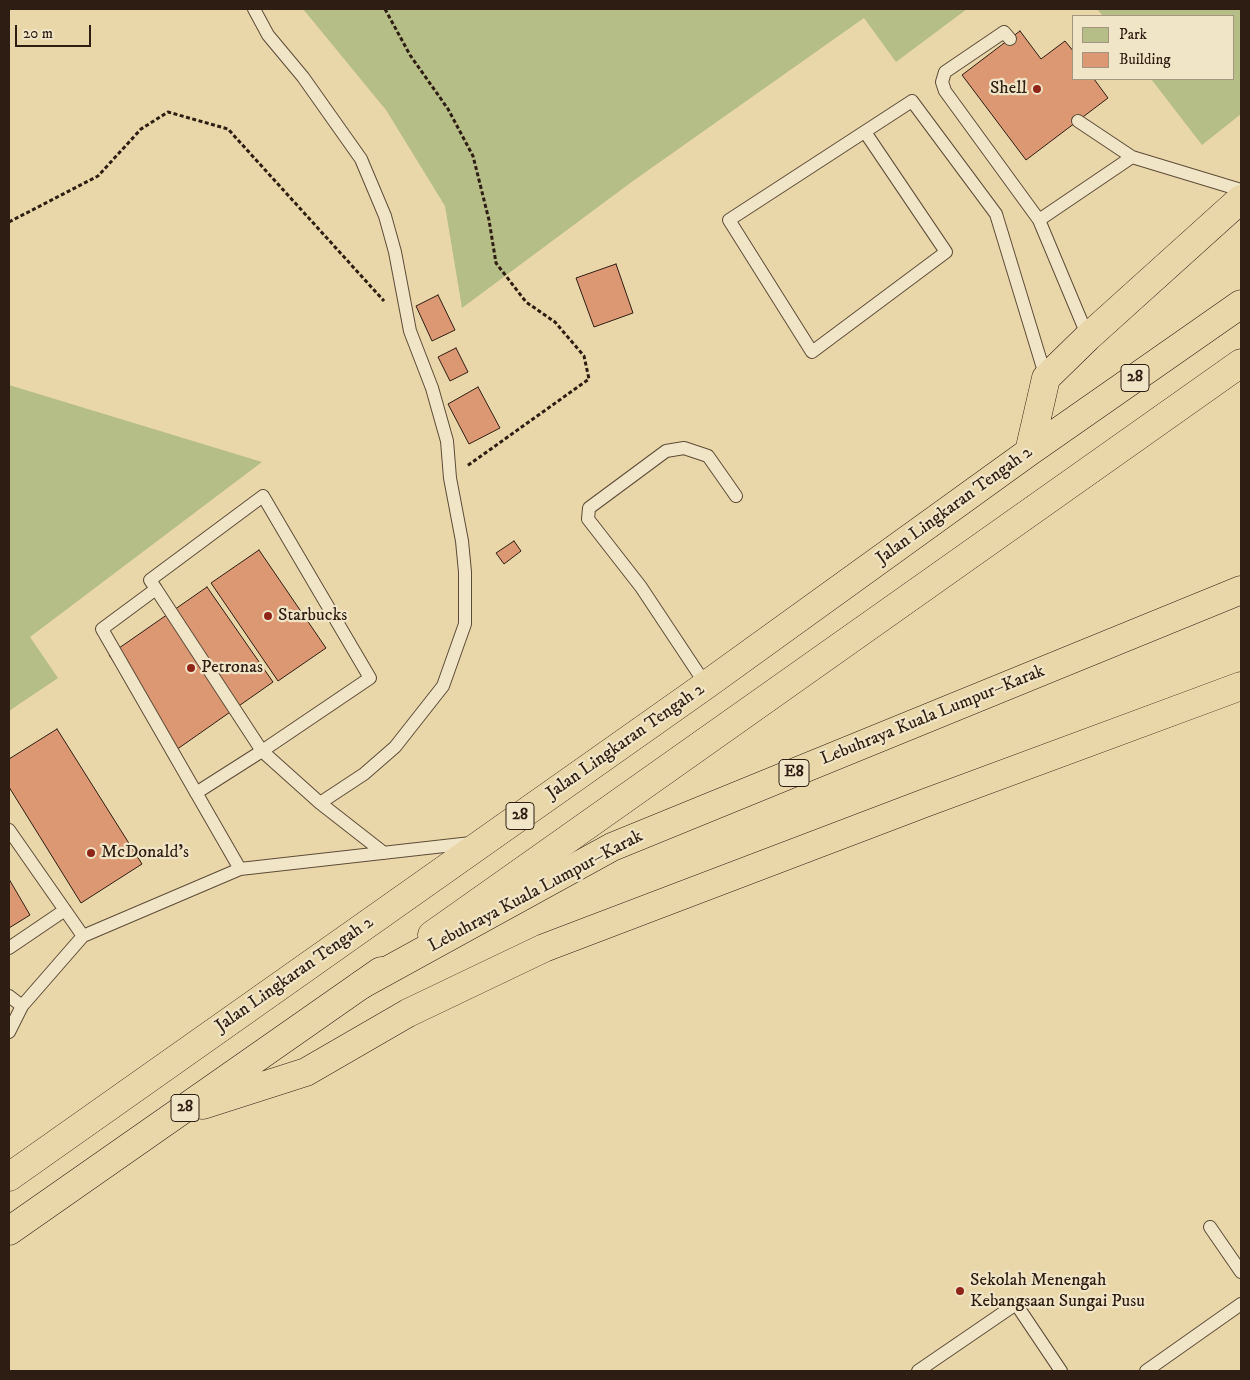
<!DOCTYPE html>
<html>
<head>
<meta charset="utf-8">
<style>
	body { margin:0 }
	#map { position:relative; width:1250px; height:1380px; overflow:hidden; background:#e9d7a9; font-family:"IM FELL DW Pica",serif }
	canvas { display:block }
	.frame { position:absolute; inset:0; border:10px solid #2e1d12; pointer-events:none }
	.legend { position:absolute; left:1072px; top:15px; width:162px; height:65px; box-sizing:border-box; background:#f1e5c7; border:1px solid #a3957f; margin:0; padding:6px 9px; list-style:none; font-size:15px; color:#2e1d12 }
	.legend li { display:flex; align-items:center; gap:10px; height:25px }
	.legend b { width:25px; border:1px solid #a3957f }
	.scale { position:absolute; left:15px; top:25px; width:76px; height:22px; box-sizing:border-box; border:2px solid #2e1d12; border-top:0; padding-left:6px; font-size:15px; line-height:18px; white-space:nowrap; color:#2e1d12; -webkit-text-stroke:4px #f1e5c7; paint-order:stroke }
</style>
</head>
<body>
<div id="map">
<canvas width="1250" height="1380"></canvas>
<div class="frame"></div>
<ul class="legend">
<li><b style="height:14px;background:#b6be88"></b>Park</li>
<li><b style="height:14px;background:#dc9872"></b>Building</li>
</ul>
<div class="scale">20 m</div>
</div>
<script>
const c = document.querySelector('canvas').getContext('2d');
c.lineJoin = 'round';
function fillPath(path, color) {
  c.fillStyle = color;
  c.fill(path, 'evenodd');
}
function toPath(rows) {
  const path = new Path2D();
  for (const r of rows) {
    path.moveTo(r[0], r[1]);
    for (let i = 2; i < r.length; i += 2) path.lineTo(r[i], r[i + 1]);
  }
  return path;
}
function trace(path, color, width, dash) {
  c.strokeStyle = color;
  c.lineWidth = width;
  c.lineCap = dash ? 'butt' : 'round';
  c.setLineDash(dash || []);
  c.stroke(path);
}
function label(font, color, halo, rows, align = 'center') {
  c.font = font + ' "IM FELL DW Pica",serif';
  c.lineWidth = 4.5;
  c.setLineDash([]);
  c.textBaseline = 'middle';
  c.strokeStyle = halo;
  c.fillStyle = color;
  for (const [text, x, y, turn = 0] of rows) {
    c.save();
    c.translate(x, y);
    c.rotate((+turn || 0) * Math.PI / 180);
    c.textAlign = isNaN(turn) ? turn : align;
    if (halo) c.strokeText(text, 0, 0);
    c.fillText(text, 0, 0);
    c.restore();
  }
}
const green = toPath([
	[303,9,967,9,896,62,864,18,633,181,462,308,445,206,386,110],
	[1097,9,1241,9,1241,114,1202,145,1151,79,1234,79,1234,16,1103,16],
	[9,385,262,462,30,637,58,678,9,711]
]);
const building = toPath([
	[1020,31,1041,59,1065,41,1074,52,1074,79,1094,79,1108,98,1026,160,962,75,1020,31],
	[616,264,633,313,594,327,576,278,616,264],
	[438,295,455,330,432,341,416,306,438,295],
	[456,348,468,372,450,381,438,357,456,348],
	[478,387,500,428,469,444,448,404,478,387],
	[514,541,521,551,504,564,496,553,514,541],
	[259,550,326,648,278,681,211,583,259,550],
	[207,587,273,682,176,750,109,655,207,587],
	[57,729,142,864,81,903,9,787,9,759,57,729],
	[9,879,30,915,9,928,9,879]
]);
const path = toPath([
	[385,9,410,55,448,109,473,156,489,220,496,263,526,302,555,322,584,356,589,379,467,466],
	[9,222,98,176,141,129,168,112,228,129,384,301]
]);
const service = toPath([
	[254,9,268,35,303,77,361,159,385,216,395,252,410,331,432,388,447,441,450,478,462,541,465,572,465,624,443,686,395,747,364,774,320,803],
	[1010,39,1004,32,945,72,942,82,945,91,1039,220,1088,337],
	[1078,121,1132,157,1241,190],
	[865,132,946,252,812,352,729,220,912,101,996,214,1046,378],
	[1039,220,1132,157],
	[156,589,150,580,263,496,370,678,262,751,196,793],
	[706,685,641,587,588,519,589,508,666,451,684,448,708,456,736,496],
	[9,830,83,936],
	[240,869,102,629,156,589,262,751,320,803,384,853],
	[9,948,65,910],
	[9,996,22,1006],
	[9,1032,22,1006,83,936,240,869,471,843],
	[1210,1227,1241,1272],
	[918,1371,1016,1304,1061,1371],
	[1146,1371,1241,1304]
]);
const trunk = toPath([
	[1029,452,1046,378,1088,337,1241,199],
	[432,935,1241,363],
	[203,1105,306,1072,408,1013,544,948,925,803,1241,686],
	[9,1177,706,685,1029,452,1241,304],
	[9,1231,381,971]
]);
const motorway = toPath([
	[361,985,612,847,1241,590]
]);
const markers = [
	[1037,89,5,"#8f2418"],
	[268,616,5,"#8f2418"],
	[191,668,5,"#8f2418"],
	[91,853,5,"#8f2418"],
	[960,1291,5,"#8f2418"]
];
const shields = [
	[1135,378,28],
	[794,773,30],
	[520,816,28],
	[185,1108,28]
];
const shieldNames = [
	["28",1135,378],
	["E8",794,773],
	["28",520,816],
	["28",185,1108]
];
const poiNames = [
	["Shell",1027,89,"right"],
	["Starbucks",278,616],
	["Petronas",201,668],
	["McDonald's",101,853],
	["Sekolah Menengah",970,1281],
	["Kebangsaan Sungai Pusu",970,1302]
];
const streetNames = [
	["Jalan Lingkaran Tengah 2",955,506,-36],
	["Lebuhraya Kuala Lumpur–Karak",933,716,-22],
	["Jalan Lingkaran Tengah 2",626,742,-35],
	["Lebuhraya Kuala Lumpur–Karak",536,892,-28],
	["Jalan Lingkaran Tengah 2",295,975,-35]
];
fillPath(green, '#b6be88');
fillPath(building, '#dc9872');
trace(building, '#2e1d12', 1);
trace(service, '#5d4c38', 14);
trace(trunk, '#2e1d12', 29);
trace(motorway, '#2e1d12', 29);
trace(path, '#2e1d12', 3, [4, 2.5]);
trace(service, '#f1e5c7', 12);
trace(trunk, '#e9d7a9', 28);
trace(motorway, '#e9d7a9', 28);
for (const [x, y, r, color] of markers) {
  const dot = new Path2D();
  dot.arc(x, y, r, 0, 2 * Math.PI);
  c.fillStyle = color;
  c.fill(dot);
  trace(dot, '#f1e5c7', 2);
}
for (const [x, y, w] of shields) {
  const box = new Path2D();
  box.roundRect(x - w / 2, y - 13.5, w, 27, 4);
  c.fillStyle = '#f1e5c7';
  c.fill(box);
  trace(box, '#2e1d12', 1);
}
label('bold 16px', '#2e1d12', null, shieldNames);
label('18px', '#2e1d12', '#f1e5c7', poiNames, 'left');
label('18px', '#2e1d12', '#f1e5c7', streetNames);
</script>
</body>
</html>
